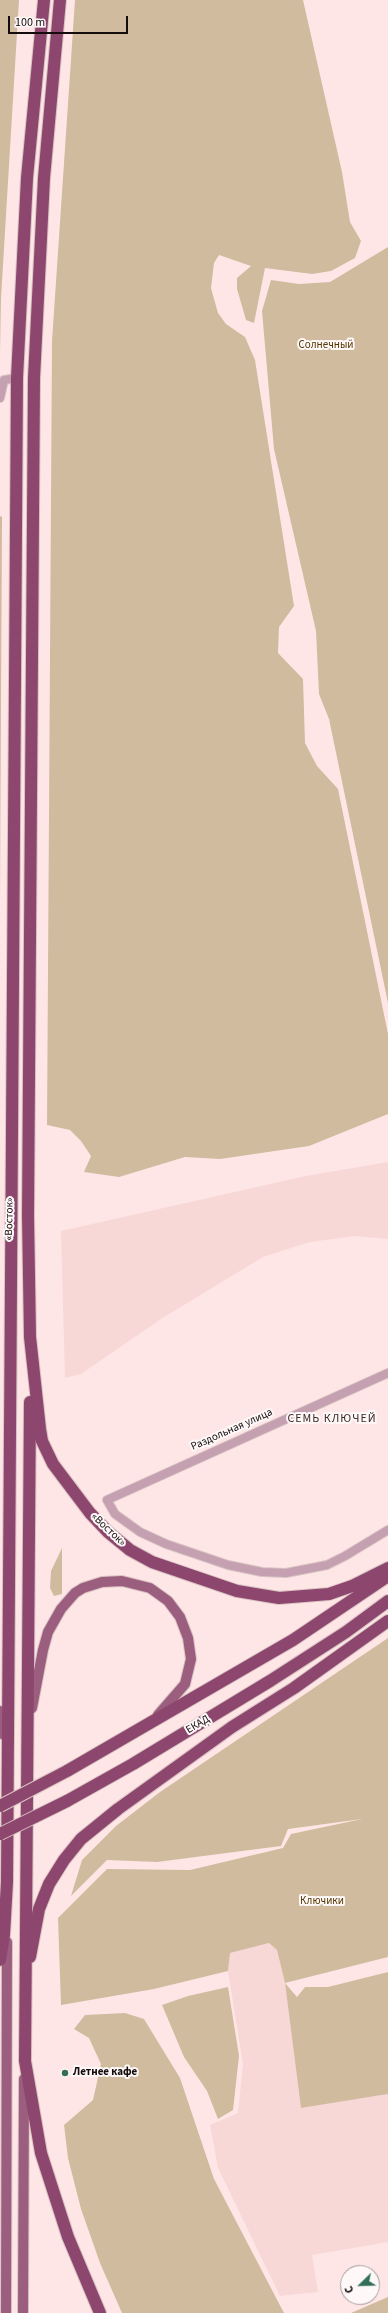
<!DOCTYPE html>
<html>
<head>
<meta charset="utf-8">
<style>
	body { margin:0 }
	#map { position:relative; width:388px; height:2313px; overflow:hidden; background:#ffe6e6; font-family:"Source Sans 3",sans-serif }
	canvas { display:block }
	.north { position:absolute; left:340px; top:2265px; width:40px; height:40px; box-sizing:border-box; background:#fef8f8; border:1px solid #a09a9a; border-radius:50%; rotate:247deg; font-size:11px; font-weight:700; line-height:16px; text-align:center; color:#140c0c }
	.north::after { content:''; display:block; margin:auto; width:14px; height:18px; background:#336e58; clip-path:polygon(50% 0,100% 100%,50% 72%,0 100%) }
	.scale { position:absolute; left:8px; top:16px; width:120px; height:18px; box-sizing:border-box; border:2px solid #140c0c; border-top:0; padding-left:5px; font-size:12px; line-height:14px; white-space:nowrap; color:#140c0c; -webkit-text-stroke:3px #fef8f8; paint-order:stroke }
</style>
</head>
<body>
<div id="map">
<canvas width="388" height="2313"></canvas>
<div class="north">С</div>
<div class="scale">100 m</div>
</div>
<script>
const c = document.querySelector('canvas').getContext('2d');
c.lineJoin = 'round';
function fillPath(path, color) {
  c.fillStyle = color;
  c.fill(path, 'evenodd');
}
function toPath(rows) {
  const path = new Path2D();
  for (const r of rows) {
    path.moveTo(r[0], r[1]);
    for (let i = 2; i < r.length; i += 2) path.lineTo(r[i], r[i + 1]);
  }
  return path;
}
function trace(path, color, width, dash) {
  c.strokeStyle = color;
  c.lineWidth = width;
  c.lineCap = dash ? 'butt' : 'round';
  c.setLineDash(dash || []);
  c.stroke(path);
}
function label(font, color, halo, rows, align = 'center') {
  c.font = font + ' "Source Sans 3",sans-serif';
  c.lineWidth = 4;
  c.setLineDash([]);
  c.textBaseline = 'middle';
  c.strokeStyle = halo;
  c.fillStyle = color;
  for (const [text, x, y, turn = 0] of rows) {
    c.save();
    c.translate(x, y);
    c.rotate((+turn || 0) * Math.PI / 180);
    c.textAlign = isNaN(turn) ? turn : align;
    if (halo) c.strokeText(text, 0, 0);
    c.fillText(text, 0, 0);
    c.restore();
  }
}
const built = toPath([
	[388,1162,388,1239,355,1236,310,1242,263,1257,161,1319,81,1374,65,1378,61,1231,306,1176],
	[269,1943,277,1950,285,1983,301,2108,388,2094,388,2242,312,2255,318,2292,280,2296,218,2168,210,2125,238,2113,243,2064,228,1971,230,1953]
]);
const green = toPath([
	[0,0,19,0,1,298,0,353],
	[75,0,303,0,342,172,350,222,361,241,355,258,331,271,312,274,265,268,254,323,246,320,237,289,237,278,251,266,219,255,214,263,211,288,218,313,226,324,245,337,255,360,294,606,279,627,278,653,303,679,305,743,317,766,338,789,388,1034,388,1114,309,1146,220,1159,185,1157,119,1177,84,1172,91,1156,81,1141,70,1130,47,1125,52,341],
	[388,247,388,1003,329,719,319,694,316,631,274,449,262,311,271,280,299,284,330,282],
	[0,516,2,517,0,902],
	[62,1548,62,1594,54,1596,50,1588,51,1571],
	[388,1638,388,1957,285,1983,297,1997,305,1987,328,1987,388,1972,388,2094,301,2108,285,1983,277,1950,269,1943,230,1953,228,1971,154,1989,61,2005,58,1918,107,1869,190,1870,283,1848,291,1834,362,1819,288,1829,281,1846,157,1862,107,1860,71,1896,82,1860,116,1826,160,1792],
	[228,1987,239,2056,233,2110,218,2119,207,2091,184,2057,162,2005,188,1996],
	[125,2013,144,2019,180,2078,214,2179,284,2313,122,2313,100,2263,81,2209,68,2158,64,2125,93,2100,101,2064,89,2038,74,2029,85,2015],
	[388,2297,388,2313,351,2313]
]);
const minor = toPath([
	[0,398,4,380,17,378],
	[388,1373,107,1500,115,1514,140,1532,166,1544,228,1565,262,1572,286,1573,327,1565,345,1556,388,1530]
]);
const major = toPath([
	[32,1708,43,1650,48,1632,61,1609,75,1593,83,1588,102,1582,122,1581,150,1588,168,1601,180,1617,188,1638,191,1659,185,1684,158,1715],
	[0,1711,4,1735],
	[6,2313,7,1942],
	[23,2313,24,2079]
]);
const highway = toPath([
	[60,0,44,178,34,378,28,1215,30,1337,40,1429,42,1441,53,1464,90,1513,108,1532,130,1550,152,1562,237,1591,279,1598,329,1594,352,1586,388,1568],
	[30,1402,25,2061,41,2153,68,2237,100,2313],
	[67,1771,293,1640,388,1576],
	[67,1801,133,1764,270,1681,346,1632,388,1601],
	[30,1957,39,1909,49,1884,64,1860,81,1839,118,1809,232,1727,294,1688,388,1621],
	[0,1960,4,1935,7,1882,17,378,27,178,44,0]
]);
const highwayBridge = toPath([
	[0,1806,67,1771],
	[0,1834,67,1801]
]);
const markers = [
	[65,2073,4,"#336e58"]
];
const parkNames = [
	["Солнечный",326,346],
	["Ключики",322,1902]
];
const streetNames = [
	["«Восток»",10,1219,-89],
	["Раздольная улица",232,1430,-24],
	["«Восток»",108,1530,43],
	["ЕКАД",198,1725,-31]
];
const poiNames = [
	["Летнее кафе",73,2073]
];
const neighbourhoodNames = [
	["СЕМЬ КЛЮЧЕЙ",332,1419]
];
fillPath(built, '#f8d7d7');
fillPath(green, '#d0bb9e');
trace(minor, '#d9c3c3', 10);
trace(major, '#d9c3c3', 12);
trace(highway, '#d9c3c3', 14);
trace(minor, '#c4a0b1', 8);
trace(major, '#9c5e7f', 10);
trace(highway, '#8d466d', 12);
trace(highwayBridge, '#d9c3c3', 14, []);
trace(highwayBridge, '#8d466d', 12);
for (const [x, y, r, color] of markers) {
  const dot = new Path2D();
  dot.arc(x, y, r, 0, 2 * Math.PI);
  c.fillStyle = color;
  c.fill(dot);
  trace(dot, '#fef8f8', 1.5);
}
label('11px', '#543700', '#fef8f8', parkNames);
label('11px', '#140c0c', '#fef8f8', streetNames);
label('bold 11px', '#140c0c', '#fef8f8', poiNames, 'left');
c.letterSpacing = '1px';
label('12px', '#3b2929', '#fef8f8', neighbourhoodNames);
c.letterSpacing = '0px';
</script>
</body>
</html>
